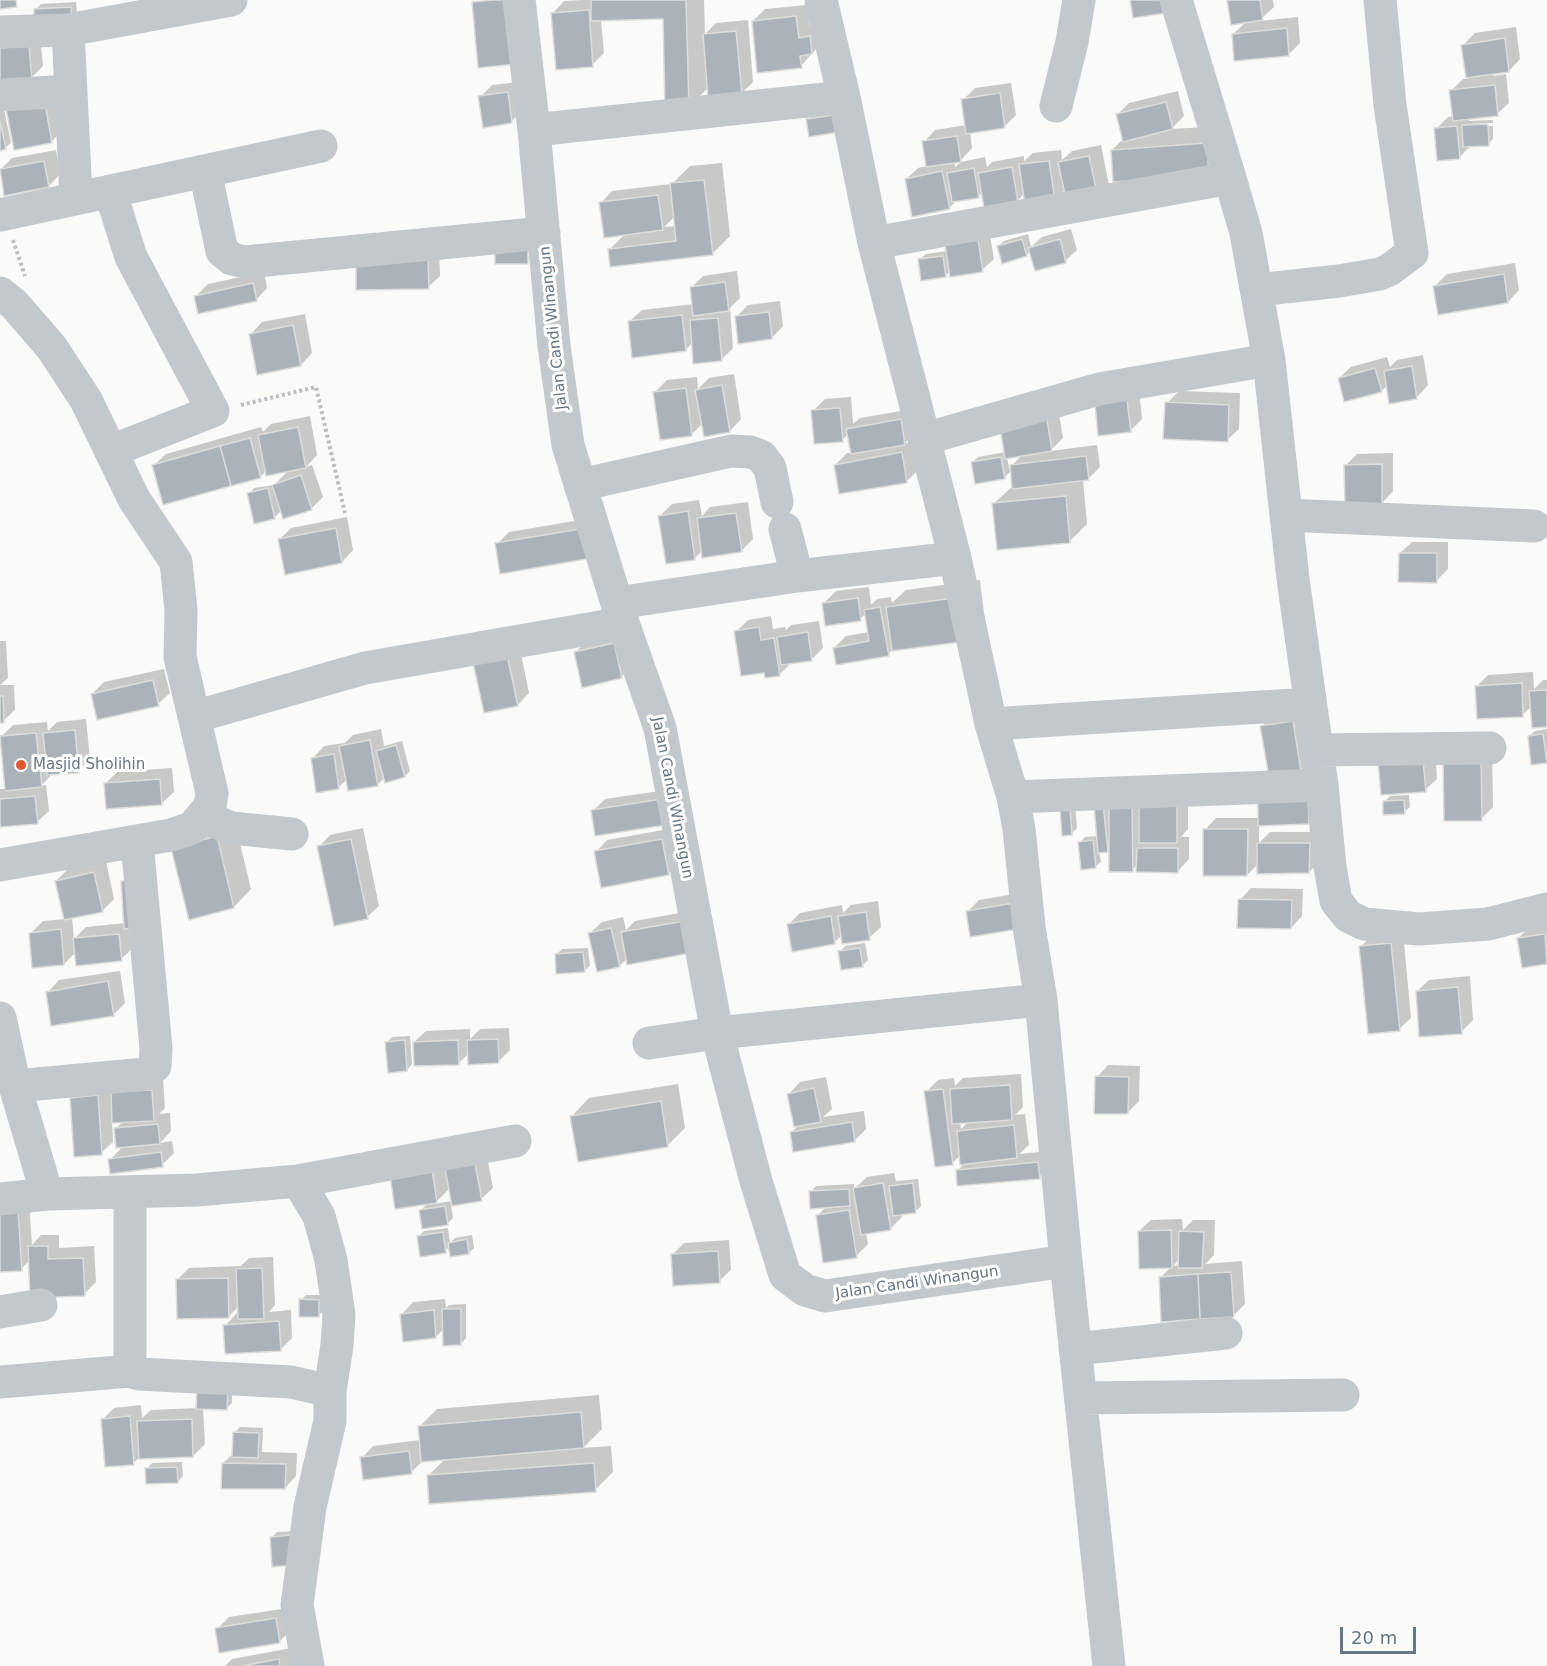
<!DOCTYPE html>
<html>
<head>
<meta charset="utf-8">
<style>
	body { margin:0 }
	#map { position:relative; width:1547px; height:1666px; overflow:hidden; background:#fafaf8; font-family:"DejaVu Sans",sans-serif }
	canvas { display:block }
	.scale { position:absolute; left:1340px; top:1627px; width:76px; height:27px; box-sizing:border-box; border:3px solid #657683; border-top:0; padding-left:8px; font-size:18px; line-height:21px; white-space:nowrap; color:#657683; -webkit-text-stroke:4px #fff; paint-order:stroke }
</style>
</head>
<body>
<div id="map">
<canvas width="1547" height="1666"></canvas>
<div class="scale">20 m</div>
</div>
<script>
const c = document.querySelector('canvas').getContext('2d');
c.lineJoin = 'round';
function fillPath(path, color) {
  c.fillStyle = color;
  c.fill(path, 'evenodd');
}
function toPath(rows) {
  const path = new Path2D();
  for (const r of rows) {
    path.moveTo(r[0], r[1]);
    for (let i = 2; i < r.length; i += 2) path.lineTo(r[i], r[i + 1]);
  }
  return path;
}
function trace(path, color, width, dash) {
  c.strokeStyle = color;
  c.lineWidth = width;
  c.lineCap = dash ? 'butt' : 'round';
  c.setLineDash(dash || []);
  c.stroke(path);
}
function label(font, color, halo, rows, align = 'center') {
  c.font = font + ' "DejaVu Sans",sans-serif';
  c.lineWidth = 6;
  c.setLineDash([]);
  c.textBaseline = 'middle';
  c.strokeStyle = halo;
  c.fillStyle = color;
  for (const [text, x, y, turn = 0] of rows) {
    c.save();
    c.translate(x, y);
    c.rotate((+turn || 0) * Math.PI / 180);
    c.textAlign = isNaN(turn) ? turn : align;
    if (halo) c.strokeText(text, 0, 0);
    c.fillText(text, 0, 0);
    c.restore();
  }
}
const shadow = toPath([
	[582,0,704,0,705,34,716,23,748,20,753,82,741,94,709,87,688,107,664,18,601,20,604,53,592,65,553,13,564,1],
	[1228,0,1273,0,1274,7,1259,21,1298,17,1300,43,1289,54,1233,34,1247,21],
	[76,2,77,14,35,10,41,4],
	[807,5,810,27,821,25,823,41,801,66,753,21,765,9],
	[1516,27,1520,59,1509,71,1492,73,1493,76,1506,74,1509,103,1497,114,1469,118,1469,121,1493,120,1493,123,1469,124,1469,127,1493,126,1493,139,1488,144,1471,145,1459,158,1436,129,1448,117,1454,116,1451,91,1463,79,1468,79,1463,45,1475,33],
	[40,35,43,66,31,78,0,81],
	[519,82,523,110,511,122,480,97,492,85],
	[1011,83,1016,115,1004,127,970,132,972,148,961,160,954,161,955,167,961,162,985,157,987,167,992,162,1024,156,1024,161,1033,153,1061,150,1062,160,1072,151,1101,145,1109,185,1065,189,1054,200,1025,193,1017,201,983,191,978,196,957,200,949,208,906,179,918,168,927,166,924,142,935,130,967,125,963,100,975,88],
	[1178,91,1184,116,1171,129,1224,126,1208,173,1112,150,1123,139,1117,115,1129,103],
	[56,92,63,130,52,141,8,110],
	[0,105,3,105,11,143,5,148,0,149],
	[847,109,810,135,808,120,813,114],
	[56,150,60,174,49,186,0,170,12,158],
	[722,163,730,236,712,254,610,249,626,233,601,203,612,191,670,184,670,186,690,166],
	[675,216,676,226,664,227],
	[989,229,994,259,982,270,951,271,945,276,920,259,926,254,947,251],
	[1071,229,1077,250,1065,261,1031,251,1026,255,998,246,1004,241,1028,234,1031,247,1042,237],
	[439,247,440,276,428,287,357,289],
	[1515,263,1519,290,1508,302,1435,286,1447,274],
	[737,271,740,298,730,308,733,348,721,360,693,342,686,350,630,321,642,310,694,304,692,287,703,276],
	[264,272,267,288,256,300,196,296,208,284],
	[780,301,783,326,772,338,737,316,748,305],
	[305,314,312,353,301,365,251,334,262,322],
	[1423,355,1428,385,1417,397,1388,385,1381,391,1339,378,1351,367,1387,357,1390,367,1397,360],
	[734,374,741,419,730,431,703,423,691,435,655,392,667,380,697,377,698,389,709,378],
	[1139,390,1142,419,1130,431,1096,405],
	[1179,391,1240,393,1239,429,1227,440,1167,403],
	[851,397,853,424,860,418,913,409,916,431,905,443,914,442,918,470,907,481,835,465,847,453,852,453,849,433,842,440,813,411,825,399],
	[1057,402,1063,438,1050,451,1097,445,1100,467,1088,479,1083,479,1087,524,1069,542,993,504,1013,486,1012,470,1004,478,973,462,978,457,1006,452],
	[1023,454,1009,468,1007,457],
	[310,416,317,455,306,467,312,465,323,497,311,509,282,510,274,518,249,494,254,488,274,485,289,470,266,471,260,477,154,465,166,454,261,427,263,432,271,424],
	[1393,453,1393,491,1382,503,1345,466,1357,454],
	[699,500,702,516,710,507,748,502,753,539,741,551,703,550,694,559,660,516,672,504],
	[347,517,353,550,342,562,279,540,291,528],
	[598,517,591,557,497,544,509,532],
	[1412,542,1448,542,1448,569,1436,581,1400,553],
	[980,580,985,621,893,649,888,654,834,648,846,636,869,632,866,613,860,619,824,603,836,591,869,587,871,605,877,599,891,597,892,603,906,590],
	[771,616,773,629,785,627,786,630,791,625,819,621,823,648,811,660,792,662,779,675,765,671,736,632,748,620],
	[625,632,633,665,621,677,576,652,587,640],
	[518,639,529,693,518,705,473,658],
	[0,641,6,641,8,678,0,685,14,685,15,710,3,721,0,722],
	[164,669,170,693,158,704,92,694,104,682],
	[1533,672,1534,689,1543,680,1547,680,1547,725,1532,706,1522,715,1477,686,1488,675],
	[1304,710,1312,759,1300,771,1262,726,1274,715],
	[86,719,90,759,78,771,52,774,41,786,46,785,49,811,37,822,0,826,0,789,6,789,1,737,13,725,47,722,48,731,57,722],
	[381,729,384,746,402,741,410,771,405,776,385,777,378,784,347,779,338,788,313,758,324,746,345,743,353,735],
	[1547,729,1547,761,1529,736,1535,731],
	[1492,746,1493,807,1481,819,1446,820],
	[1435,749,1437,779,1425,790,1382,793],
	[172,768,174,792,162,803,105,784,117,772],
	[673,789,665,824,593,811,605,799],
	[1188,795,1188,829,1181,837,1189,837,1189,859,1178,871,1138,864,1132,870,1111,847,1107,851,1099,851,1101,862,1095,867,1080,843,1085,837,1098,836,1095,805],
	[1409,795,1410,807,1404,812,1385,801,1390,796],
	[1075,803,1077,828,1071,834,1062,809],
	[1320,811,1308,823,1259,825,1259,843,1270,832,1321,832,1321,860,1309,872,1259,863,1247,875,1205,830,1216,818,1260,818],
	[234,819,251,889,234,907,190,830],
	[363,828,379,906,367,917,319,847,330,835],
	[674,828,680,862,668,873,596,852,607,840],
	[106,861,114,899,103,910,72,917,74,939,86,927,126,923,123,882,135,870,133,948,121,959,76,952,64,964,31,933,43,921,65,919,56,881,68,869],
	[1251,888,1303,889,1302,916,1291,928,1240,900],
	[1026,892,1018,928,967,912,979,900],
	[878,901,881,927,869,938,842,935,835,942,788,925,800,913,842,905,843,913,851,905],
	[696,910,702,940,628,958,619,966,590,933,602,922,623,917,626,930,635,921],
	[1547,924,1547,962,1523,966,1518,938,1530,927],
	[1403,932,1411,1018,1399,1029,1361,946,1373,935],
	[865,943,868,960,863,965,842,968,840,952,845,946],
	[588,948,590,966,584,971,556,955,562,949],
	[120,971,125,1003,113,1015,48,992,59,980],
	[1470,976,1473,1020,1461,1032,1417,991,1429,980],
	[509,1028,510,1050,498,1062,469,1053,459,1063,414,1042,426,1031,470,1029,470,1039,480,1029],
	[410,1036,412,1064,407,1070,387,1042,392,1037],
	[1108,1065,1140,1066,1139,1101,1127,1113,1097,1077],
	[1021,1074,1023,1107,1015,1115,1025,1114,1029,1145,1019,1154,1049,1151,1051,1166,1039,1177,957,1171,965,1163,961,1155,952,1163,926,1092,938,1080,954,1078,955,1086,963,1078],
	[960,1122,968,1122,961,1129],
	[826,1077,832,1109,823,1117,864,1111,866,1129,854,1141,792,1132,799,1125,789,1094,800,1082],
	[163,1079,165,1108,159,1114,170,1113,171,1131,160,1143,172,1141,174,1153,162,1165,110,1160,123,1146,116,1129,123,1121,112,1121,113,1142,101,1153,72,1098,83,1087,110,1084,110,1094,124,1080],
	[678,1084,685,1128,668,1145,572,1116,589,1098],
	[486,1152,493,1188,481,1199,451,1205,453,1218,447,1224,420,1211,428,1203,390,1169],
	[450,1188,452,1201,434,1204],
	[894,1173,896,1181,918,1179,921,1206,915,1212,901,1213,902,1217,890,1229,866,1233,868,1244,856,1256,817,1216,827,1206,811,1192,816,1186,854,1184,854,1189,867,1177],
	[29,1201,32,1245,41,1235,59,1235,59,1248,94,1246,96,1282,84,1294,30,1260,21,1269,8,1203],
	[1182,1219,1183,1230,1193,1220,1215,1220,1214,1255,1205,1264,1242,1261,1245,1304,1233,1316,1160,1278,1171,1267,1139,1231,1151,1220],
	[1180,1258,1180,1265,1173,1266],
	[448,1228,450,1243,455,1238,472,1235,474,1248,468,1253,450,1246,445,1251,419,1236,424,1231],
	[729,1240,731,1270,719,1281,673,1254,684,1243],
	[273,1257,275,1305,269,1312,291,1310,292,1338,281,1349,225,1326,236,1314,239,1314,239,1306,228,1317,177,1280,189,1268,241,1266,249,1258],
	[306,1295,324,1295,324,1310,318,1316,301,1300],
	[445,1299,446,1308,449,1305,466,1304,466,1338,461,1344,444,1328,436,1337,402,1314,413,1302],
	[232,1384,232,1403,226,1408,203,1408,205,1444,193,1456,139,1458,133,1463,103,1419,114,1408,141,1405,142,1418,151,1410,198,1408],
	[599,1395,602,1429,583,1448,611,1446,613,1472,595,1490,428,1476,445,1459,423,1461,411,1472,362,1458,373,1446,420,1440,419,1427,437,1409],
	[240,1427,263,1428,262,1452,297,1453,296,1476,285,1488,223,1463,234,1453,235,1432],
	[182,1462,183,1476,178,1482,147,1469,152,1463],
	[296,1531,298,1558,271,1538,277,1532],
	[288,1608,291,1630,279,1642,217,1629,229,1617],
	[291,1648,294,1666,225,1666,232,1659]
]);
const building = toPath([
	[0,0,16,0,17,7,0,9,0,0],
	[493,0,510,0,516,64,478,68,472,2,493,0],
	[591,0,686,0,689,108,665,109,663,19,591,21,591,0],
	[1130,0,1171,0,1173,12,1133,18,1130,0],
	[1227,0,1260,0,1263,20,1231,25,1227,0],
	[71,7,72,21,34,24,34,9,71,7],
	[589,10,593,67,556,70,551,13,589,10],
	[796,16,799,38,810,36,812,54,800,56,802,68,757,73,752,21,796,16],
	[1287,28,1289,56,1234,61,1232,34,1287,28],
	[736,31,742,95,708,98,703,34,736,31],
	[1505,38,1509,72,1466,78,1461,45,1505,38],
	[29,46,32,79,0,83,0,48,29,46],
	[1495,85,1498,116,1453,121,1449,90,1495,85],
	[508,92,512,123,483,128,478,96,508,92],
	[1000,93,1005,128,966,134,961,99,1000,93],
	[1166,102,1173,129,1123,142,1116,114,1166,102],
	[45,103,52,143,14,150,6,109,45,103],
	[842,114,845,131,809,137,806,119,842,114],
	[0,121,6,149,0,151,0,121],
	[1488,124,1489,146,1463,147,1462,125,1488,124],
	[1457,126,1460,159,1437,161,1434,128,1457,126],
	[957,136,961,162,926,167,922,141,957,136],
	[1207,143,1209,175,1113,182,1111,150,1207,143],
	[1089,156,1098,198,1067,204,1058,162,1089,156],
	[44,161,49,187,4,196,0,169,44,161],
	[1049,161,1055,201,1025,205,1019,164,1049,161],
	[1012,167,1018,202,984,208,978,173,1012,167],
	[974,168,979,198,952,202,947,173,974,168],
	[942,171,950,209,912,217,905,179,942,171],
	[704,180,713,255,610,267,608,249,676,241,670,183,704,180],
	[658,195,663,230,604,238,599,202,658,195],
	[1022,239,1027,256,1002,264,997,246,1022,239],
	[1060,239,1066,263,1035,271,1028,248,1060,239],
	[978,240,983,272,950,277,945,245,978,240],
	[495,241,528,241,528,264,495,264,495,241],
	[943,256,946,277,921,281,918,259,943,256],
	[428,258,429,289,356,290,356,260,428,258],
	[1504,274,1508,303,1438,315,1433,286,1504,274],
	[725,282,729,311,693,316,690,287,725,282],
	[253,283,257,301,198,314,194,296,253,283],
	[769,312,772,339,738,344,735,316,769,312],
	[682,315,686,351,632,358,628,321,682,315],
	[718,318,722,361,693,364,690,320,718,318],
	[293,325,301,366,257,375,249,334,293,325],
	[1412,366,1417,399,1389,404,1384,371,1412,366],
	[1375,368,1382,392,1344,402,1338,378,1375,368],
	[722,385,730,432,704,437,695,390,722,385],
	[686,388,692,436,660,440,653,392,686,388],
	[1127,400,1131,432,1098,436,1095,404,1127,400],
	[1165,402,1229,405,1228,442,1163,439,1165,402],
	[840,408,843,442,814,444,811,410,840,408],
	[1046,413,1052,451,1005,459,999,421,1046,413],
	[901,419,905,445,851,454,846,429,901,419],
	[298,427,306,468,266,476,258,435,298,427],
	[250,438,261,478,231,486,220,446,250,438],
	[220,446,231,486,163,505,152,465,220,446],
	[902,452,907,483,839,494,834,465,902,452],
	[1086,456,1089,480,1012,489,1010,465,1086,456],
	[1001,457,1005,479,975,484,971,462,1001,457],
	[1382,464,1382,504,1345,505,1344,465,1382,464],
	[301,475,312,510,283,519,272,485,301,475],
	[268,488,275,519,254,524,247,493,268,488],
	[1066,496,1070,543,997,550,992,503,1066,496],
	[688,511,695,560,666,564,658,516,688,511],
	[736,513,742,552,702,558,697,518,736,513],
	[336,528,342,563,285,575,278,539,336,528],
	[587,528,592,558,500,574,495,543,587,528],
	[1399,553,1437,553,1437,583,1398,582,1399,553],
	[962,597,968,641,892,651,886,607,962,597],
	[858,598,861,621,825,626,822,603,858,598],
	[880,607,889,656,836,665,833,648,869,641,864,610,880,607],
	[759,627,761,640,774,638,780,676,765,678,764,673,741,676,734,631,759,627],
	[808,632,812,661,781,665,777,637,808,632],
	[614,643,622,678,582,688,574,652,614,643],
	[506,650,518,706,484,713,472,658,506,650],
	[153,680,159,706,97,720,91,694,153,680],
	[1522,683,1523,717,1477,719,1475,686,1522,683],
	[1547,690,1547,727,1532,728,1529,691,1547,690],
	[0,696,3,696,4,723,0,723,0,696],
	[1293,721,1301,772,1269,777,1260,726,1293,721],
	[75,730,79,773,47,775,43,733,75,730],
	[36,733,42,787,5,791,0,736,36,733],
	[1543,734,1547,763,1531,765,1528,736,1543,734],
	[370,740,378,786,348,791,339,746,370,740],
	[396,745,405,777,385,783,376,751,396,745],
	[334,754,339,789,316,793,311,758,334,754],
	[1481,757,1482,821,1444,821,1443,758,1481,757],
	[1423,760,1426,792,1381,795,1378,763,1423,760],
	[160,779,162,805,106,809,104,783,160,779],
	[1308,792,1309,824,1258,826,1258,794,1308,792],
	[35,796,38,824,0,827,0,799,35,796],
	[662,799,666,825,595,836,591,810,662,799],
	[1404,800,1405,814,1383,815,1383,801,1404,800],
	[1103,803,1108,852,1098,853,1094,805,1103,803],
	[1109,805,1132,805,1133,872,1109,872,1109,805],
	[1177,806,1177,843,1139,843,1139,807,1177,806],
	[1070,807,1072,835,1062,836,1060,808,1070,807],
	[1203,829,1248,829,1247,876,1203,876,1203,829],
	[217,836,234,908,189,920,171,848,217,836],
	[351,839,368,919,334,926,317,846,351,839],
	[662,839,669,875,601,888,594,851,662,839],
	[1093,840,1096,868,1081,870,1078,842,1093,840],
	[1257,843,1310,843,1309,873,1257,874,1257,843],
	[1137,848,1178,848,1178,873,1136,872,1137,848],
	[94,872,103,912,64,920,55,881,94,872],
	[139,880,142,928,124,929,121,881,139,880],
	[1238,899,1292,900,1291,929,1237,928,1238,899],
	[1014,903,1019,929,970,937,966,911,1014,903],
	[866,912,870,940,842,944,838,916,866,912],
	[831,916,835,944,792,952,787,924,831,916],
	[685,921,691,953,627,965,621,932,685,921],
	[611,928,620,967,597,972,588,933,611,928],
	[61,929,64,965,32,968,29,933,61,929],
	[119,934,122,961,76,966,73,938,119,934],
	[1545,934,1547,964,1522,968,1517,938,1545,934],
	[1391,943,1400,1031,1368,1034,1359,946,1391,943],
	[860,948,863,967,841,970,838,951,860,948],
	[583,952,585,972,556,974,555,954,583,952],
	[108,981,114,1016,51,1026,46,992,108,981],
	[1458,987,1462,1034,1419,1037,1416,991,1458,987],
	[498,1039,499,1063,468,1065,467,1040,498,1039],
	[405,1040,407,1071,388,1073,385,1042,405,1040],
	[458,1040,459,1065,414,1066,413,1042,458,1040],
	[1095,1076,1129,1077,1128,1114,1094,1114,1095,1076],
	[1010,1085,1012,1120,952,1124,950,1089,1010,1085],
	[814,1088,821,1122,794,1127,787,1094,814,1088],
	[943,1089,953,1165,935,1167,924,1091,943,1089],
	[152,1090,154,1121,112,1123,111,1092,152,1090],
	[98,1095,102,1155,74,1157,70,1098,98,1095],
	[661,1101,668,1147,578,1162,570,1116,661,1101],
	[852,1122,855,1142,793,1152,790,1132,852,1122],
	[158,1124,160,1144,116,1148,114,1128,158,1124],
	[1014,1125,1017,1158,960,1165,957,1131,1014,1125],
	[161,1152,163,1167,110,1174,108,1159,161,1152],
	[431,1162,437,1203,395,1209,389,1169,431,1162],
	[1038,1162,1040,1179,957,1186,956,1170,1038,1162],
	[475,1163,482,1201,452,1206,445,1169,475,1163],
	[883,1183,891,1230,861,1235,853,1188,883,1183],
	[913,1183,916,1213,893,1216,889,1186,913,1183],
	[849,1189,850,1206,810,1209,809,1191,849,1189],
	[445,1206,448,1225,422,1229,419,1210,445,1206],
	[849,1210,857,1258,823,1263,816,1215,849,1210],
	[18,1212,22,1271,0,1272,0,1213,18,1212],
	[1171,1230,1172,1268,1139,1269,1138,1231,1171,1230],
	[1179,1231,1204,1232,1202,1268,1178,1268,1179,1231],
	[443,1232,446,1253,420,1257,417,1236,443,1232],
	[467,1239,469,1254,450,1257,448,1243,467,1239],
	[28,1246,48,1246,48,1259,83,1258,85,1296,30,1298,28,1246],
	[718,1251,720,1283,673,1286,671,1254,718,1251],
	[262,1268,264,1319,238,1319,236,1269,262,1268],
	[1231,1272,1234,1317,1200,1319,1198,1274,1231,1272],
	[1198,1274,1200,1319,1161,1322,1159,1277,1198,1274],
	[228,1278,229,1318,177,1319,176,1279,228,1278],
	[299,1299,319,1300,319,1317,299,1317,299,1299],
	[442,1309,461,1309,461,1345,443,1346,442,1309],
	[434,1310,436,1338,403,1342,400,1314,434,1310],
	[279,1321,281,1351,225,1354,223,1325,279,1321],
	[197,1388,228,1388,227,1410,196,1409,197,1388],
	[581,1412,584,1448,421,1462,418,1426,581,1412],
	[130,1416,134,1465,105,1467,101,1419,130,1416],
	[192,1419,193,1457,139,1459,137,1421,192,1419],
	[233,1432,259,1433,258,1458,232,1457,233,1432],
	[409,1451,412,1474,363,1480,360,1457,409,1451],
	[222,1463,286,1464,285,1489,221,1489,222,1463],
	[594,1463,596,1492,429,1504,427,1475,594,1463],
	[177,1467,178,1483,146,1484,145,1468,177,1467],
	[291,1535,293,1565,272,1567,270,1537,291,1535],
	[276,1618,280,1643,219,1653,215,1628,276,1618],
	[279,1659,280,1666,242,1666,279,1659]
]);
const path = toPath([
	[13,240,25,276],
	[241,405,316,387,345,513]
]);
const minor = toPath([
	[519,0,534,130,554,346,568,445,623,623,660,728,717,1033,756,1181,785,1275,805,1290,825,1296,1066,1261],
	[821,0,844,97,874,243,1230,178,1246,233,1269,360,1293,579,1322,785,1013,797,1019,829,1029,927,1041,1000,1066,1261,1109,1666],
	[1176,0,1230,178],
	[68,30,76,198],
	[0,32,68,30,231,0],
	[0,95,71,91],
	[1056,106,1072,42,1079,0],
	[534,130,844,97],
	[205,171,222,251,232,259,245,262,544,233],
	[110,191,131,257,213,411,111,451],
	[0,215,321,146],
	[1257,290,1339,281,1380,274,1389,270,1412,253,1390,105,1380,0],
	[0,293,14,304,52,348,86,400,134,499,176,562,181,610,180,657,212,793,210,806,192,828,171,835,0,865],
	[924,439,1099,389,1269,360],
	[580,485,731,451,750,452,761,456,770,468,777,502],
	[1286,515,1534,526],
	[785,529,797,576],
	[955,558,991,724,1013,797],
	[617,603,797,576,955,558,874,243],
	[194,717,365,668,623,623],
	[991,724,1310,704],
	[1317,750,1490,748],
	[1322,785,1330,867,1336,901,1348,916,1364,924,1419,929,1488,924,1547,909],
	[203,816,231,828,292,834],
	[0,1018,15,1086,47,1194],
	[649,1043,717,1033,1041,1000],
	[15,1086,146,1074,155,1066,156,1048,137,842],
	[298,1181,319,1216,331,1260,339,1315,337,1345,330,1391,330,1421,310,1507,297,1605,308,1666],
	[130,1192,130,1371,139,1374,291,1382,330,1391],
	[0,1199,47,1194,197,1190,298,1181,515,1141],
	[0,1312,41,1305],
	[1075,1349,1226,1333],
	[0,1382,130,1371],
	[1081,1398,1343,1395]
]);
const markers = [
	[21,765,6,"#e4572e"]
];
const streetNames = [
	["Jalan Candi Winangun",554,328,-96],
	["Jalan Candi Winangun",672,798,79],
	["Jalan Candi Winangun",917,1283,-8]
];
const poiNames = [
	["Masjid Sholihin",33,765]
];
fillPath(shadow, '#0003');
fillPath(building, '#aab3b9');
trace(building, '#dcdcda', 1.5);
trace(path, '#bbbfc2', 4, [3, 3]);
trace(minor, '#c3c8cc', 33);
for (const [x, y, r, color] of markers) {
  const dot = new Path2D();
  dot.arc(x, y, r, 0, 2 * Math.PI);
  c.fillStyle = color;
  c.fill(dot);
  trace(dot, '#fff', 2);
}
label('15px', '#657683', '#fff', streetNames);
label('15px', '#657683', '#fff', poiNames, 'left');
</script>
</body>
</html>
